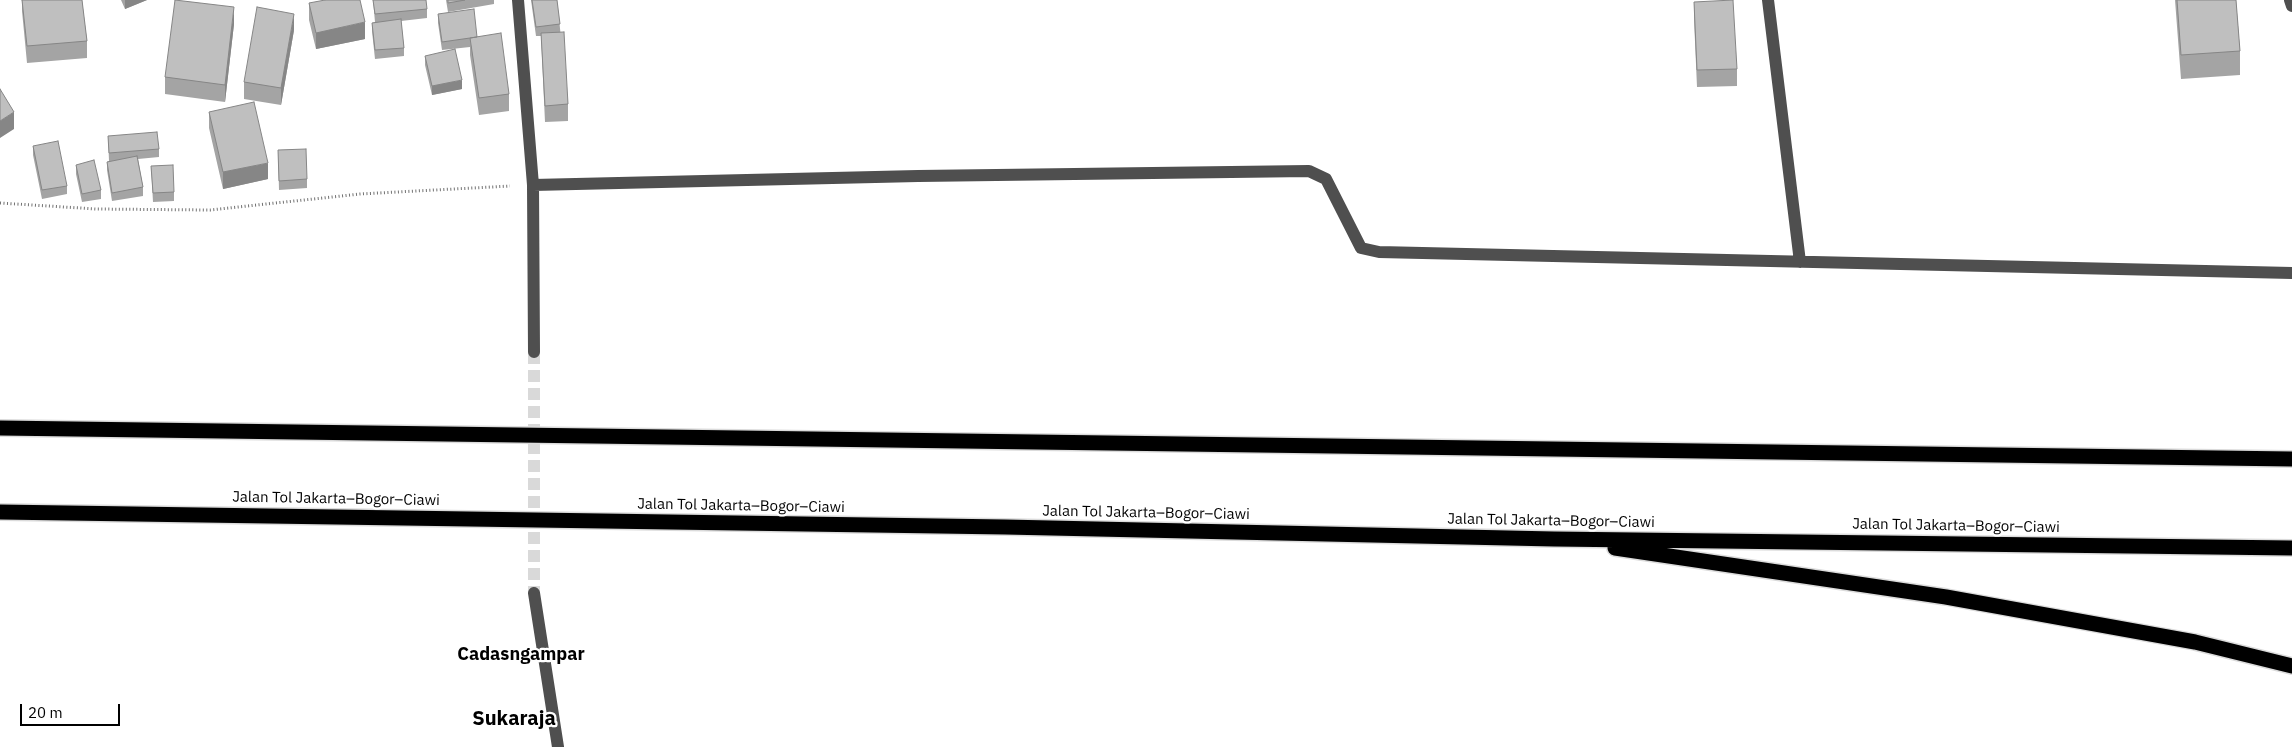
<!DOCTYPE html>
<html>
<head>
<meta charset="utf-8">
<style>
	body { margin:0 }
	#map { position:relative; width:2292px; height:747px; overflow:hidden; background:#fff; font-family:"IBM Plex Sans",sans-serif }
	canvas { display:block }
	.scale { position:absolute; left:20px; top:704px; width:100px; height:22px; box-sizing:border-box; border:2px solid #000; border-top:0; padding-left:6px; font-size:15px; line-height:18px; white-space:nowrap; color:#000; -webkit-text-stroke:4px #fff; paint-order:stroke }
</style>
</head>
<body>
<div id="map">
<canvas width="2292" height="747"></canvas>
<div class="scale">20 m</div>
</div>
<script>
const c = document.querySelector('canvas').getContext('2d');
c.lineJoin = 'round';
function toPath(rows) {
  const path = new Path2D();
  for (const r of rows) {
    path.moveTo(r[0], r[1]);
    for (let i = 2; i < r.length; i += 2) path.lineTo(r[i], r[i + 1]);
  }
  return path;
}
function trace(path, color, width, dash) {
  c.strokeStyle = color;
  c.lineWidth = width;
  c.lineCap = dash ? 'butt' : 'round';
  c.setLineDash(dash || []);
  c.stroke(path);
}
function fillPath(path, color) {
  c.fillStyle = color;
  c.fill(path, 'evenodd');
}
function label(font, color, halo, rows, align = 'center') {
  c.font = font + ' "IBM Plex Sans",sans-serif';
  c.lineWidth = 4.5;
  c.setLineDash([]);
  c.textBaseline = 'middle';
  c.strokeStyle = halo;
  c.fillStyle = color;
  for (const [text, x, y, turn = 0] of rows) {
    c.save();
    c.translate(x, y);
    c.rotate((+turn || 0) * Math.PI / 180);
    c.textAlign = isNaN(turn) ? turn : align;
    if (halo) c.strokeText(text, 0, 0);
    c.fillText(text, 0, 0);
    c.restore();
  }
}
const minorTunnel = toPath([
	[534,352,534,593]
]);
const path = toPath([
	[0,203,96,209,210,210,360,194,510,186]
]);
const minor = toPath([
	[518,0,533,185,534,352],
	[1768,0,1800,262],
	[2290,0,2292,6],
	[533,185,918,176,1309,171,1326,179,1361,248,1379,252,2292,273],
	[534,593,558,747]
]);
const highway = toPath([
	[0,428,2292,459],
	[0,512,1005,527,1554,539,2292,548],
	[1615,548,1946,597,2195,642,2292,666]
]);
const wall = toPath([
	[22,0,82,0,87,41,87,58,27,63,22,11],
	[121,0,147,0,125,9],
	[373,0,427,9,427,18,401,21,404,48,404,56,375,59,372,31,372,23,375,22],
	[446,0,494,0,494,4,448,12],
	[531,0,557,0,568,104,568,121,545,122,541,36,536,36],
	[2175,0,2236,0,2240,51,2240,75,2181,79],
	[1694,2,1737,69,1737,86,1697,87,1694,19],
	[309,3,365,39,316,49,309,20],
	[438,14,477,37,509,94,509,111,479,115,470,55,470,47,442,50,438,23],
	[234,24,225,102,165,94,165,77],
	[294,30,281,105,244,99,244,82],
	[425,56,462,89,432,95,425,65],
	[209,112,268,179,223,189,209,128],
	[108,136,159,149,159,157,138,159,143,187,143,196,112,201,107,170,107,162,109,161],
	[33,146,67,186,67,194,42,199,33,155],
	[278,150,307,179,307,188,279,190],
	[76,165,101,190,101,199,82,202,76,174],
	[151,166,174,192,174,201,153,202]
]);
const shadedWall = toPath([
	[125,0,147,0,125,9],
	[234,7,234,24,225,102,225,85],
	[294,14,294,30,281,105,281,88],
	[365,22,365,39,316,49,316,33],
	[462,80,462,89,432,95,432,86],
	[14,112,14,129,0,138,0,121],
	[268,163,268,179,223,189,223,172]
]);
const building = toPath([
	[22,0,82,0,87,41,27,46,22,0],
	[175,0,234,7,225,85,165,77,175,0],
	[325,0,360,0,365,22,316,33,309,3,325,0],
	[373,0,426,0,427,9,375,14,373,0],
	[448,0,465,0,448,3,448,0],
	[532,0,557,0,560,24,536,27,532,0],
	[1733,0,1737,69,1697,70,1694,2,1733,0],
	[2177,0,2236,0,2240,51,2181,55,2177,0],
	[257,7,294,14,281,88,244,82,257,7],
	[474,9,477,37,442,42,438,14,474,9],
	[401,19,404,48,375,50,372,23,401,19],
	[564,32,568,104,545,106,541,33,564,32],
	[501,33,509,94,479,98,470,38,501,33],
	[455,49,462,80,432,86,425,56,455,49],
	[0,89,14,112,0,121,0,89],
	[254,102,268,163,223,172,209,112,254,102],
	[157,132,159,149,109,153,108,136,157,132],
	[58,141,67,186,42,190,33,146,58,141],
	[306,149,307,179,279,181,278,150,306,149],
	[137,156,143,187,112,193,107,162,137,156],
	[94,160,101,190,82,194,76,165,94,160],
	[173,165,174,192,153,193,151,166,173,165]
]);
const streetNames = [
	["Jalan Tol Jakarta–Bogor–Ciawi",336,499,1],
	["Jalan Tol Jakarta–Bogor–Ciawi",741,506,1],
	["Jalan Tol Jakarta–Bogor–Ciawi",1146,513,1],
	["Jalan Tol Jakarta–Bogor–Ciawi",1551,521,1],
	["Jalan Tol Jakarta–Bogor–Ciawi",1956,526,1]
];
const quarterNames = [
	["Cadasngampar",521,655]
];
const districtNames = [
	["Sukaraja",514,719]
];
trace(minorTunnel, '#d9d9d9', 12, [12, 6]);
trace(highway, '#dbdbdb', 18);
trace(path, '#717171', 3, [1, 2.5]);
trace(minor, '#4f4f4f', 12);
trace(highway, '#000', 15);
fillPath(wall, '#a4a4a4');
fillPath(shadedWall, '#868686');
fillPath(building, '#bfbfbf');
trace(building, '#868686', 1);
label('15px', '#000', '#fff', streetNames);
label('bold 18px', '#000', '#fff', quarterNames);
label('bold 20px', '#000', '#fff', districtNames);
</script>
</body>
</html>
